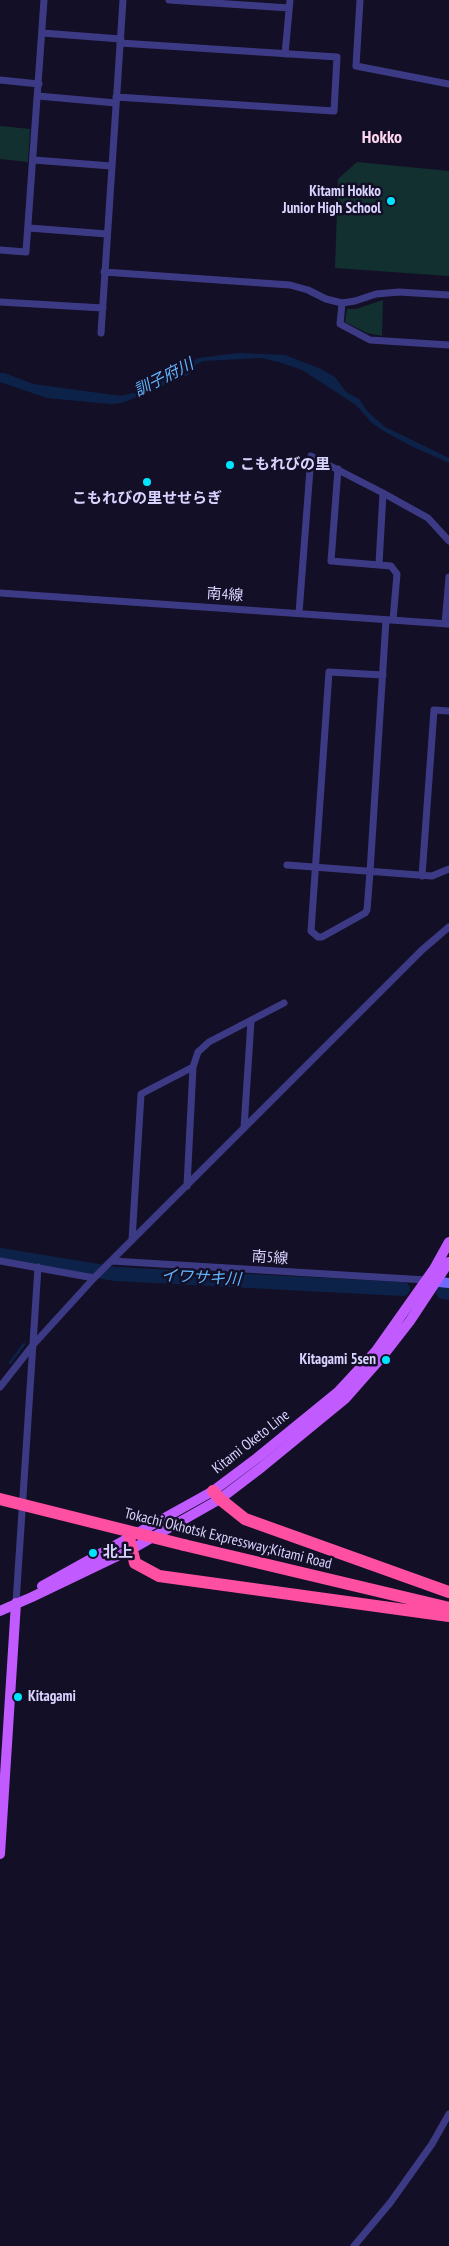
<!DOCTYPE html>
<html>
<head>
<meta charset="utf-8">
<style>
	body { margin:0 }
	canvas { display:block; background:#130f26 }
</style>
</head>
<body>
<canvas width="449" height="2246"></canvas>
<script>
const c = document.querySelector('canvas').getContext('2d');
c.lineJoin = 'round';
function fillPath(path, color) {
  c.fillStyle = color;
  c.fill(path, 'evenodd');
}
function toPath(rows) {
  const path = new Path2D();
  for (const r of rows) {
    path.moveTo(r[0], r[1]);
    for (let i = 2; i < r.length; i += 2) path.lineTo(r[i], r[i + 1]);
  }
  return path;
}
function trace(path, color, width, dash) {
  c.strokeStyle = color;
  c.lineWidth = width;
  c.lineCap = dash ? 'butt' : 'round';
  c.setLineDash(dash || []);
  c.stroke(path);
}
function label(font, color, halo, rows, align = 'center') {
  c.font = font + ' "PT Sans Narrow","Noto Sans JP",sans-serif';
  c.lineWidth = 5;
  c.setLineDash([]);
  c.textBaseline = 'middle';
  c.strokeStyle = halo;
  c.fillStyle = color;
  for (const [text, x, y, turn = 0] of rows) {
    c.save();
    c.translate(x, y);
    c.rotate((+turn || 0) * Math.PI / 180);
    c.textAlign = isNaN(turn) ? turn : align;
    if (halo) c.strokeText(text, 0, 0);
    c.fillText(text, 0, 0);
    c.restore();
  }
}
const green = toPath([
	[0,126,30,129,28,162,0,159],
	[357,162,449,171,449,276,335,268,338,179],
	[383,300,382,336,367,333,345,322,347,309,356,309]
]);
const water = toPath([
	[239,353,285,355,321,369,335,377,346,392,359,399,367,411,385,427,449,458,449,463,411,446,382,430,372,423,356,405,302,370,282,363,262,358,204,361,197,364,188,375,122,403,111,404,47,398,0,382,0,373,5,373,33,384,121,396,137,392,198,358]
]);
const stream = toPath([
	[89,1273,92,1270],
	[10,1363,24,1344]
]);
const river = toPath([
	[0,1255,116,1274,403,1289],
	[443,1292,449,1293]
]);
const street = toPath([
	[169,0,289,8],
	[360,0,356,66,449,84],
	[42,33,121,39],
	[285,54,290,0],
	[0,80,39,84],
	[38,96,116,103],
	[116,97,334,111,337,57,120,43],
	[34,160,111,166],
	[29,228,107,234],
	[0,250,26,252,44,0],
	[104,272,290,285,308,290,326,299,342,303,355,301,376,294,399,292,449,295],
	[0,302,103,308],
	[342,303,340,324,370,340,449,345],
	[101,333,123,0],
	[338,469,331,561,391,566,397,574,393,620],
	[379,564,383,493],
	[0,593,449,624],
	[299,613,311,456,383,493,428,518,449,541],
	[445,624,449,577],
	[383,675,329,672,311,931,318,937,322,937,365,913,367,910,370,872,386,620],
	[287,865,432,876,449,869],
	[422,876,434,710,449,711],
	[193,1067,198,1052,209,1042,284,1003],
	[244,1128,251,1021],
	[132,1240,141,1094,193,1067,187,1186],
	[0,1261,94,1278],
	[112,1261,426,1280],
	[0,1387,33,1345,94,1278,422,950,449,927],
	[16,1603,38,1267],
	[354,2246,390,2203,432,2144,449,2114]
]);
const secondary = toPath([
	[429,1281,449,1283]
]);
const primary = toPath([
	[42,1586,213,1491,257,1458,338,1392,376,1351,434,1269,449,1242],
	[0,1611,32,1597,132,1549,220,1499,262,1467,345,1399,382,1357,410,1321,449,1262],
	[0,1854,16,1603]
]);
const highway = toPath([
	[213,1491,220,1499,245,1519,449,1592],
	[129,1538,135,1563,159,1576,449,1616],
	[184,1545,449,1608]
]);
const highwayBridge = toPath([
	[0,1499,184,1545]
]);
const markers = [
	[391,201,5,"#00e5ff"],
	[230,465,5,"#00e5ff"],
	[147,482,5,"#00e5ff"],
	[386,1360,5,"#00e5ff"],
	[93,1553,5,"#00e5ff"],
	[18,1697,5,"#00e5ff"]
];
const poiNames = [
	["Kitami Hokko",381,192,"right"],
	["Junior High School",381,209,"right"],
	["こもれびの里",240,465],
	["こもれびの里せせらぎ",147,499,"center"],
	["Kitagami 5sen",376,1360,"right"],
	["北上",103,1553],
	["Kitagami",28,1697]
];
const streetNames = [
	["南4線",225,595,4],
	["南5線",270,1258,4],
	["Kitami Oketo Line",251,1442,-38],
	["Tokachi Okhotsk Expressway;Kitami Road",228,1539,14]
];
const waterNames = [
	["訓子府川",164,378,-27],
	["イワサキ川",201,1278,3]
];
const quarterNames = [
	["Hokko",382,138]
];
fillPath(green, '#12302f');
fillPath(water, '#0c2248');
trace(stream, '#0c2248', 2.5);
trace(river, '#0c2248', 14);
trace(street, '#3d3a85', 7);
trace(secondary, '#6f6bff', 10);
trace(primary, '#c25bff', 10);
trace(highway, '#ff4fa3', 12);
trace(highwayBridge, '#ff4fa3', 12);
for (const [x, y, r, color] of markers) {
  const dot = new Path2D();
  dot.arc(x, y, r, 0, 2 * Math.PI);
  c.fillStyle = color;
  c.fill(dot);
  trace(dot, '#130f26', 2);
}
label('bold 15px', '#d9d4ff', '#130f26', poiNames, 'left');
label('15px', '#d9d4ff', '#130f26', streetNames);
label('italic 16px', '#62b6ff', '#130f26', waterNames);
label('bold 18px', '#ffd6f0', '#130f26', quarterNames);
</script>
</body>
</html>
